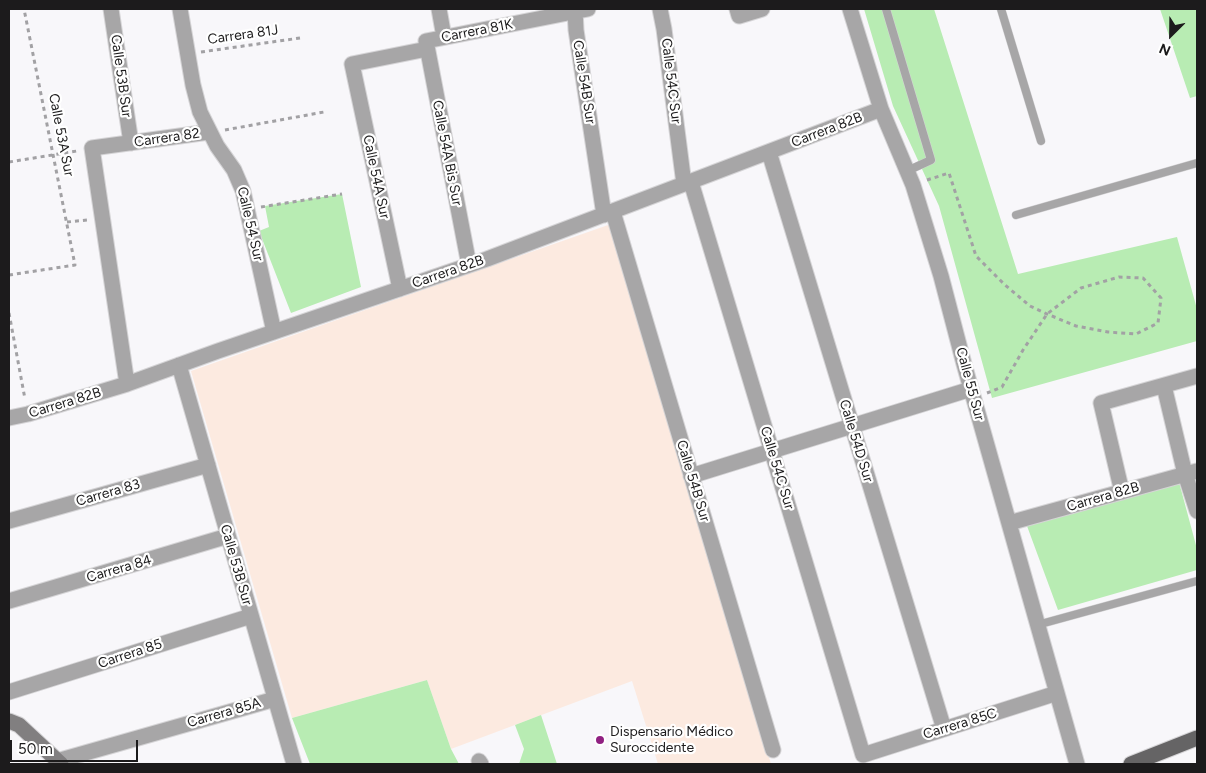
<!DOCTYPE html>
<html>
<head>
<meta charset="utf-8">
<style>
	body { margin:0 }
	#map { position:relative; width:1206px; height:773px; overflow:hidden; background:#f8f7fa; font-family:Figtree,sans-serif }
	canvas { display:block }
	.frame { position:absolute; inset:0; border:10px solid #1c1b1c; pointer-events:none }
	.north { position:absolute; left:1146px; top:10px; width:50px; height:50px; -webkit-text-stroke:4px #fff; paint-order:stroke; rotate:203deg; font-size:14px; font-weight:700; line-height:20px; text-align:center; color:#1c1b1c }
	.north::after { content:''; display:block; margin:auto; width:18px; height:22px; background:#1c1b1c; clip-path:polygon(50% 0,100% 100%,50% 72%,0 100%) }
	.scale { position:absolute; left:10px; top:740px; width:128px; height:22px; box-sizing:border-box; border:2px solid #1c1b1c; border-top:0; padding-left:6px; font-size:15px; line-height:18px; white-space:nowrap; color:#1c1b1c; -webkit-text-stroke:4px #fff; paint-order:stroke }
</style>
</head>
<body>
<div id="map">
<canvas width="1206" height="773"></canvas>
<div class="frame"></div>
<div class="north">N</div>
<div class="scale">50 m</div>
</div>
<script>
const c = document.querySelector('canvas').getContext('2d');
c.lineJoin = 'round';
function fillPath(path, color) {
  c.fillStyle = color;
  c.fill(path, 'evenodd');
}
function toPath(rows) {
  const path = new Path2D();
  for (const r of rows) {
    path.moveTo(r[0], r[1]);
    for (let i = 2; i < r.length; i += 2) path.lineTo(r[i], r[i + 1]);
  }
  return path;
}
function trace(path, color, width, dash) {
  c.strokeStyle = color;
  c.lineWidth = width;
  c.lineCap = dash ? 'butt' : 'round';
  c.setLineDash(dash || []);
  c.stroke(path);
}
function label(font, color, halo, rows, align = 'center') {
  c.font = font + ' Figtree,sans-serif';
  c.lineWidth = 4.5;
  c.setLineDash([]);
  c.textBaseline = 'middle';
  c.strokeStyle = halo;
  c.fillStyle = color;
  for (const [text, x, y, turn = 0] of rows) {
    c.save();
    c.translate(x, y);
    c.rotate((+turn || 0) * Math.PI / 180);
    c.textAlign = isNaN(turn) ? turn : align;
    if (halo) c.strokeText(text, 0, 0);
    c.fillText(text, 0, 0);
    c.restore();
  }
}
const industrial = toPath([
	[611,224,771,764,658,764,632,681,451,749,427,680,292,718,191,371]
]);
const green = toPath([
	[864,9,934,9,1018,274,1177,237,1197,309,1197,341,992,398,939,206,893,106],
	[1160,9,1197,9,1197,96,1190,98],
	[342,194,361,287,291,313,259,231,269,227,265,206],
	[1179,482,1197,549,1197,570,1058,610,1027,526],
	[427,680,451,749,459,764,310,764,292,718],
	[541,715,557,764,519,764,524,749,515,725]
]);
const path = toPath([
	[201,52,300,38],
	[225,130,324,112],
	[9,162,77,151],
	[927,180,949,173,976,256,1005,285,1030,306,1047,314,1076,326,1108,332,1136,334,1158,323,1161,298,1143,278,1119,277,1081,288,1047,314,1023,350,1002,387,987,393],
	[261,207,342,194],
	[67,222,88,220],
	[9,275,75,265,24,9],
	[9,313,25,399]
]);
const lane = toPath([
	[886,9,931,160,907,171],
	[1001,9,1041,141],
	[1016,215,1197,163],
	[1037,625,1197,581]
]);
const street = toPath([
	[111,9,131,143],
	[180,9,193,85,200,112,217,146,234,170,243,191,274,332],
	[439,9,444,37],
	[575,9,576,30,604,215],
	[660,9,664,29,684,184],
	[737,9,739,16,762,9],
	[850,9,881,109,913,185,941,276,964,364,1077,764],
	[769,152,944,729],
	[691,182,863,755,1057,693],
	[613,212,773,750],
	[469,265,426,41,588,9],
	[400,289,352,64,427,49],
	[179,365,294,764],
	[127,384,92,148,209,132],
	[1164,386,1185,474,1197,511],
	[9,418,28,414,127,384,218,351,487,259,881,109],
	[691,476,971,389],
	[1122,492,1101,403,1197,376],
	[9,521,208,465],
	[1009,523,1197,471],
	[9,601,228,536],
	[9,692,251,616],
	[57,761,275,699],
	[479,761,481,764]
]);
const secondary = toPath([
	[9,721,19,725,61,764]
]);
const primary = toPath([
	[1131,764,1197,738]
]);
const markers = [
	[600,740,5,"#902081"]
];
const streetNames = [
	["Carrera 81K",477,31,-11],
	["Carrera 81J",243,35,-8],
	["Calle 53B Sur",121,76,82],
	["Calle 54C Sur",671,81,83],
	["Calle 54B Sur",584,82,81],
	["Carrera 82B",827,130,-21],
	["Calle 53A Sur",61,135,79],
	["Carrera 82",167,138,-8],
	["Calle 54A Bis Sur",447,153,79],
	["Calle 54A Sur",376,177,78],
	["Calle 54 Sur",250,224,77],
	["Carrera 82B",448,272,-19],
	["Calle 55 Sur",970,384,75],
	["Carrera 82B",65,403,-17],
	["Calle 54D Sur",856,441,73],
	["Calle 54C Sur",777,468,73],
	["Calle 54B Sur",693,481,73],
	["Carrera 83",108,493,-16],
	["Carrera 82B",1103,497,-16],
	["Calle 53B Sur",236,565,74],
	["Carrera 84",119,569,-16],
	["Carrera 85",130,654,-18],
	["Carrera 85A",224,713,-16],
	["Carrera 85C",960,724,-17]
];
const poiNames = [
	["Dispensario Médico",610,732],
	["Suroccidente",610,748]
];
fillPath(industrial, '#fceae0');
fillPath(green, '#b8ecb3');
trace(lane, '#d5d4d6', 9);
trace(street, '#d5d4d6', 17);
trace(secondary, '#d5d4d6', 17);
trace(primary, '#d5d4d6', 17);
trace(path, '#a2a1a4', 3, [4, 4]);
trace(lane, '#a7a6a7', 8);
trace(street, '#a7a6a7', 15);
trace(secondary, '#817f80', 15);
trace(primary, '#656465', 15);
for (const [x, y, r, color] of markers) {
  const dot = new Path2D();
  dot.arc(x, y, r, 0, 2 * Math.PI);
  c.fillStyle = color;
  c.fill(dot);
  trace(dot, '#fff', 2);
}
label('14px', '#1c1b1c', '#fff', streetNames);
label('14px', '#1c1b1c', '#fff', poiNames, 'left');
</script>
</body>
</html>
